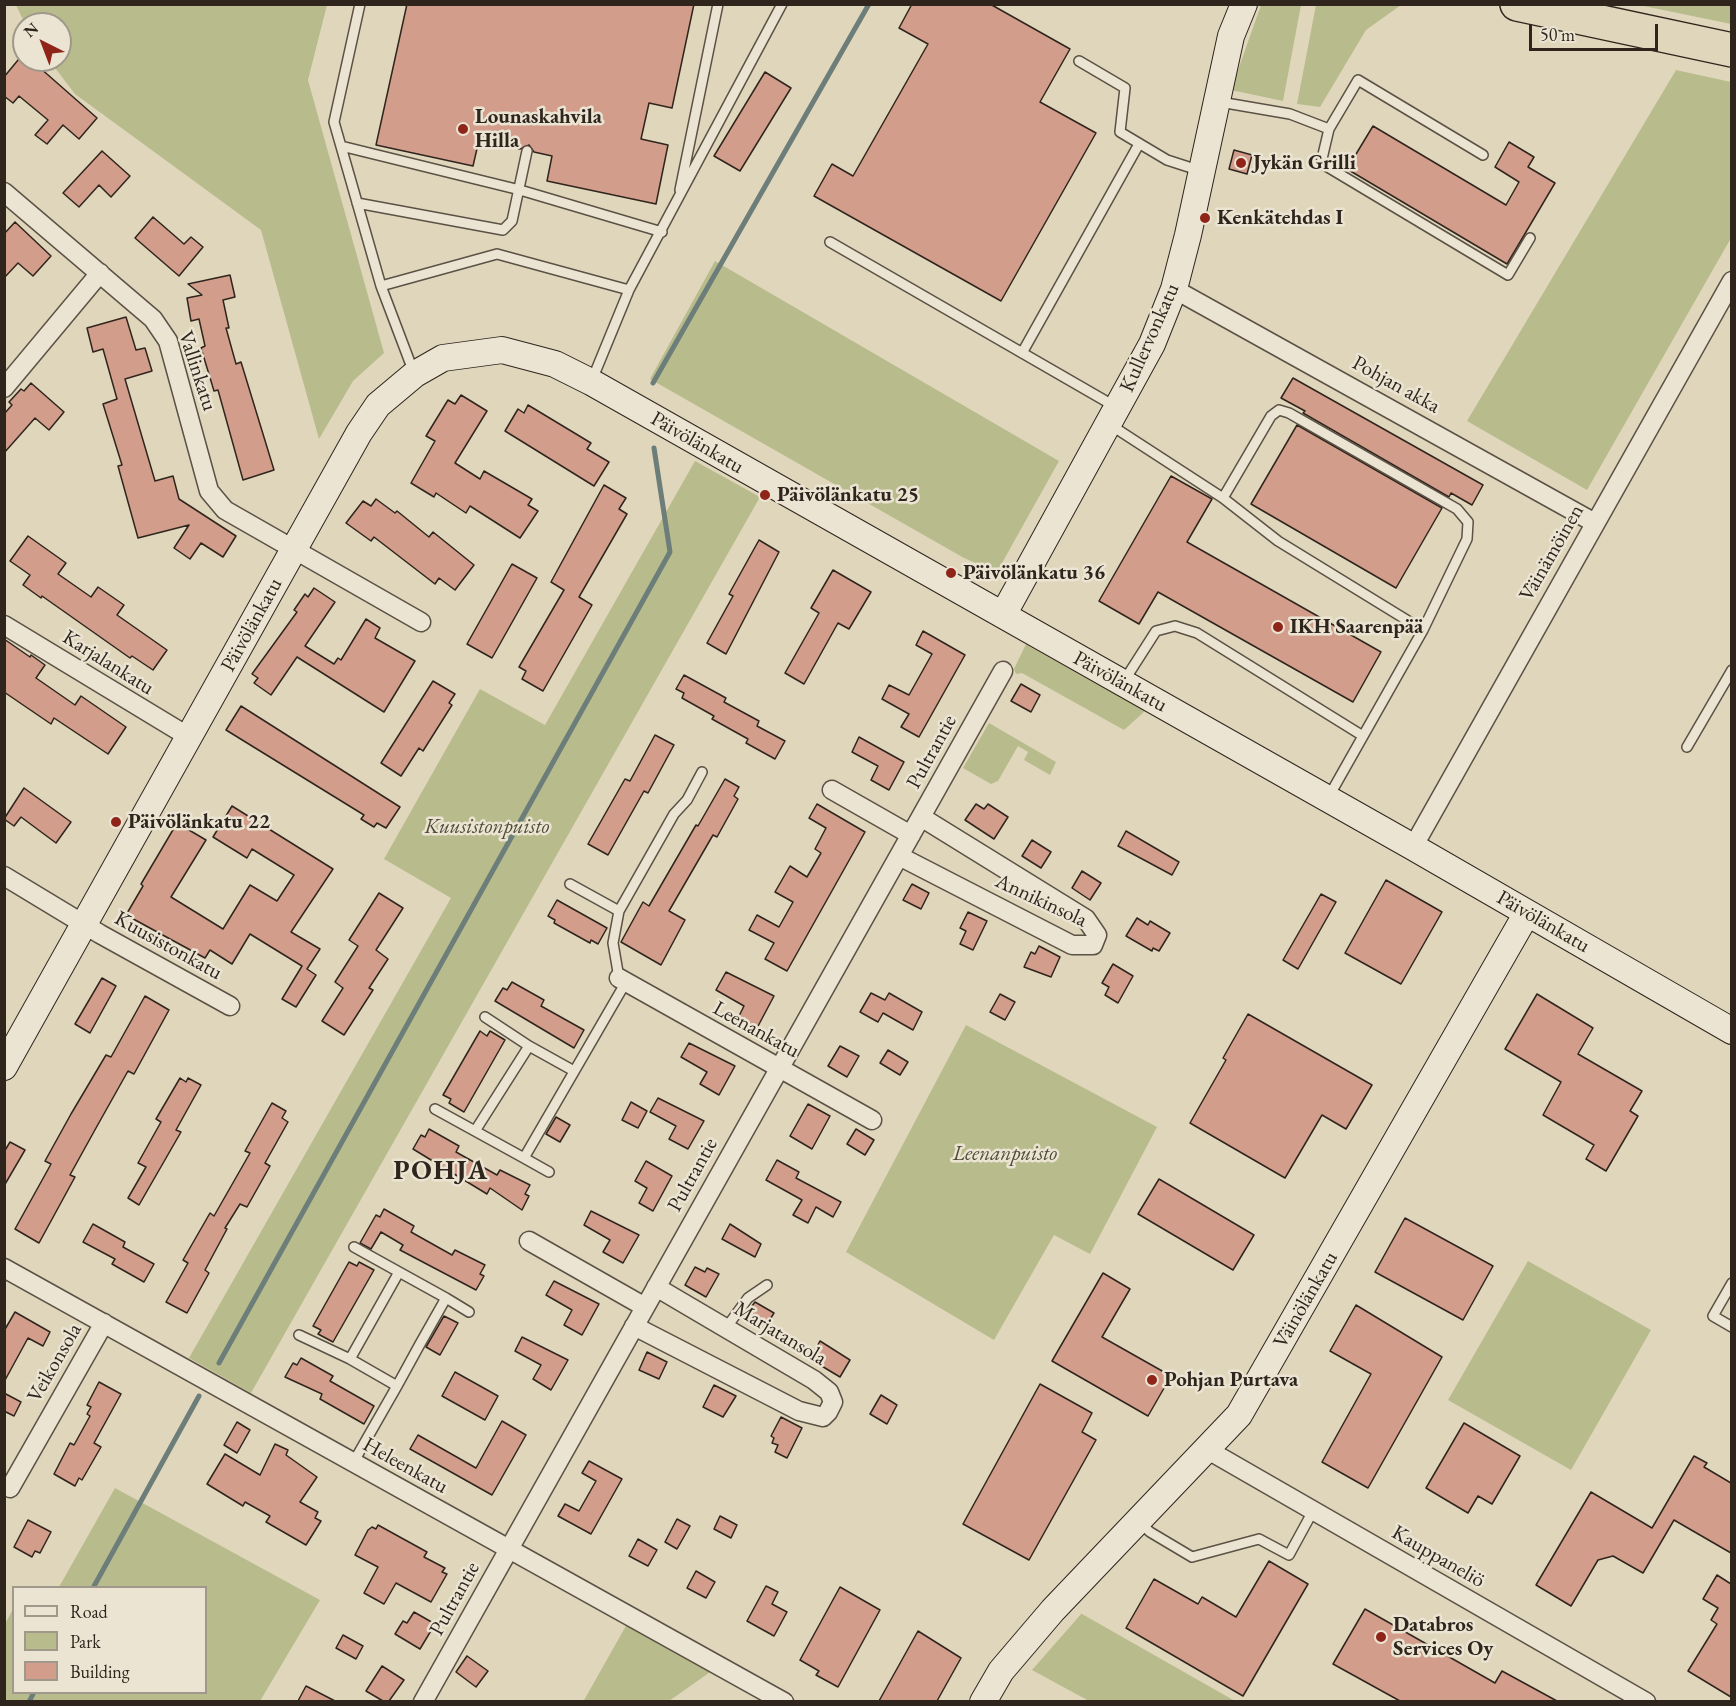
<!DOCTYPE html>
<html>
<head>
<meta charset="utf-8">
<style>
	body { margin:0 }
	#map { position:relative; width:1736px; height:1706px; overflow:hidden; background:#e0d6bb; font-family:"EB Garamond",serif }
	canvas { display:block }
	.frame { position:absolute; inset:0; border:6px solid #2f251d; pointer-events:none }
	.legend { position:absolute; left:12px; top:1586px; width:195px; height:108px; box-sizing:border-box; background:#ebe4d3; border:2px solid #a0988a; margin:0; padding:8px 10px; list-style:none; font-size:18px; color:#2f251d }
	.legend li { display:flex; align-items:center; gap:12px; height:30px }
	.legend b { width:30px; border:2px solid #a0988a }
	.north { position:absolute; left:12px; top:12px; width:60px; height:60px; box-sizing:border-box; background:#ebe4d3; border:2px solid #a0988a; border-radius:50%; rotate:318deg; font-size:16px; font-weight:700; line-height:24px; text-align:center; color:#2f251d }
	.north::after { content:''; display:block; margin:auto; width:21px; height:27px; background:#8f2418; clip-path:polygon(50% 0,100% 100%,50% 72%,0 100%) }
	.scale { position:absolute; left:1529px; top:24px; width:129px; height:27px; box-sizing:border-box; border:3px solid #2f251d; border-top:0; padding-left:8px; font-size:18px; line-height:21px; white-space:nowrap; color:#2f251d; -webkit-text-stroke:4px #ebe4d3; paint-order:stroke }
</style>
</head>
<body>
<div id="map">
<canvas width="1736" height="1706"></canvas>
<div class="frame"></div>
<ul class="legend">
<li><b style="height:8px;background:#ebe4d3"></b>Road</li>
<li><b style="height:16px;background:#b8bc8c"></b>Park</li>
<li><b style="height:16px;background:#d29d8b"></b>Building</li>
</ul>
<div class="north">N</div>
<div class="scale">50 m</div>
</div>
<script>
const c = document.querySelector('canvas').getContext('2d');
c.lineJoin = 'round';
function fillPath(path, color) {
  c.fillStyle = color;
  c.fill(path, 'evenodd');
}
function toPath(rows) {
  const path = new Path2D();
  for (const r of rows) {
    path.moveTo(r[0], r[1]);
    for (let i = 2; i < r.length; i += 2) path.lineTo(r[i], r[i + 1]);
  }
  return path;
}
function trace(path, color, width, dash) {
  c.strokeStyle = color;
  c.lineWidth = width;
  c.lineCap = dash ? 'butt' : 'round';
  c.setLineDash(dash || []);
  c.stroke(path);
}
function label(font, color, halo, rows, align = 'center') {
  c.font = font + ' "EB Garamond",serif';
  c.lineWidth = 5;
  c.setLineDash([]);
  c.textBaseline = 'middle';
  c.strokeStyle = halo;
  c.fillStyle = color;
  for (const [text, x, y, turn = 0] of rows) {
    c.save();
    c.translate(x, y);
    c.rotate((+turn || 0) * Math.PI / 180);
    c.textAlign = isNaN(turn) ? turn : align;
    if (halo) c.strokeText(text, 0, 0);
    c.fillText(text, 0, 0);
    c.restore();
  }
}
const green = toPath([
	[16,5,327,5,308,80,384,353,353,381,319,439,261,230,75,94,49,60,60,60,60,24,25,24],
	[1261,5,1301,5,1283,101,1231,90],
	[1316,5,1401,5,1366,30,1320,107,1297,104],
	[1639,5,1731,5,1731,24],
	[1676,70,1731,82,1731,238,1587,490,1467,421],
	[715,261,1059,461,997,572,964,558,650,379],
	[695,461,760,497,251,1393,189,1358,451,898,384,859,480,689,545,725],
	[1026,644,1032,648,1145,711,1124,730,1022,673,1016,674,1014,669],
	[989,723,1056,762,1050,775,1024,760,1028,752,1018,746,998,781,991,784,963,768],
	[966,1025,1157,1127,1090,1254,1054,1235,994,1340,846,1252],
	[1528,1261,1651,1330,1571,1470,1448,1400],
	[115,1488,320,1600,260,1701,5,1701,5,1624,13,1609,14,1692,206,1692,206,1588,59,1587],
	[1082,1613,1082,1614,1235,1701,1089,1701,1032,1670],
	[627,1624,713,1670,669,1701,583,1702]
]);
const stream = toPath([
	[653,383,869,4],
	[219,1363,670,552,654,448],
	[93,1588,199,1396],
	[29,1702,34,1692]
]);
const building = toPath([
	[407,4,694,4,672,108,649,103,641,139,668,145,656,204,547,181,552,156,534,152,529,145,520,149,479,140,473,166,376,145,407,4],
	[912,4,990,4,1070,49,1040,102,1096,133,1001,301,814,196,832,164,853,176,928,44,899,28,912,4],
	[23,54,24,60,31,60,97,118,79,139,63,125,47,144,35,135,48,120,19,96,13,103,4,96,4,77,23,54],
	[765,72,791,88,740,171,714,156,765,72],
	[1373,126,1506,205,1519,182,1495,167,1509,142,1534,157,1528,167,1555,183,1507,264,1347,169,1373,126],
	[1234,150,1252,155,1247,174,1229,169,1234,150],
	[102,151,130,176,111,197,99,185,79,207,63,193,102,151],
	[153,217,184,244,191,237,203,247,179,276,135,238,153,217],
	[15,222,51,256,33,276,18,263,4,278,4,234,15,222],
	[230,275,235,297,223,300,229,328,226,328,236,364,241,362,274,470,243,480,218,390,214,391,201,348,205,346,199,319,191,321,187,298,202,295,188,284,230,275],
	[126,317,136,350,145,348,152,371,125,379,155,481,173,476,179,499,236,536,223,557,201,543,190,559,174,548,189,525,138,538,118,466,122,465,103,404,117,399,103,349,93,352,87,328,126,317],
	[1293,378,1483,485,1472,505,1451,493,1449,497,1303,413,1305,411,1281,398,1293,378],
	[31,383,64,412,49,430,35,418,4,453,4,414,12,405,9,402,21,389,24,391,31,383],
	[461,395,487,411,455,463,480,479,484,471,532,499,528,505,538,511,520,538,470,506,466,513,436,493,434,497,411,483,435,441,426,436,448,400,455,404,461,395],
	[528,405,591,443,587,449,609,462,594,486,505,431,518,409,524,413,528,405],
	[1297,425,1442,508,1396,588,1251,504,1297,425],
	[1171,476,1212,499,1187,542,1381,652,1353,702,1158,592,1139,624,1099,601,1171,476],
	[604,485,626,498,619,509,627,514,579,597,592,605,543,691,522,679,526,671,519,667,564,590,551,582,604,485],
	[376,499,395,513,397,511,429,537,433,532,474,565,455,590,439,578,435,584,374,537,371,541,346,523,363,501,371,506,376,499],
	[28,536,66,563,58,574,91,597,98,587,124,605,117,615,167,650,153,670,132,656,130,658,42,596,41,598,23,585,30,575,10,561,28,536],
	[759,540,779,552,726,654,707,643,733,596,729,594,759,540],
	[512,564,537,578,492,658,467,644,512,564],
	[833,570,871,592,849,629,838,623,804,684,785,673,819,613,811,608,833,570],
	[314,588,335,602,305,646,334,664,338,658,341,660,366,619,380,628,375,638,415,661,384,712,297,657,271,695,254,683,258,678,252,674,297,612,294,610,305,594,308,597,314,588],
	[923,631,965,655,919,737,901,727,909,714,882,699,889,685,909,695,932,654,916,645,923,631],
	[4,639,30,657,31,655,45,665,36,678,75,705,81,696,126,727,108,754,54,718,51,724,4,692,4,639],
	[684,675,726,698,724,702,759,721,757,726,785,741,775,759,746,743,748,739,712,719,714,716,682,698,684,693,676,689,684,675],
	[433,681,455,694,449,703,452,705,423,751,419,748,401,776,381,763,433,681],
	[1021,684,1040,695,1031,712,1011,701,1021,684],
	[241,706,400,807,386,828,377,823,374,827,361,819,364,815,226,730,241,706],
	[655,735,674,745,648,793,644,791,608,855,588,844,625,779,630,781,655,735],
	[859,737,904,762,889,790,871,780,878,766,852,752,859,737],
	[725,779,739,787,734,796,738,799,717,837,713,835,669,911,685,920,661,965,621,942,643,902,649,906,696,825,698,826,725,779],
	[24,788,71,822,56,843,21,817,14,826,4,819,24,788],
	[817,804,865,832,787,971,765,959,774,943,749,930,757,915,779,927,793,902,775,892,790,866,807,877,821,853,815,849,826,828,809,818,817,804],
	[976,804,984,809,988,804,1008,817,994,839,965,820,976,804],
	[232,806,333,869,291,932,320,949,307,969,316,975,296,1007,282,999,302,966,250,934,232,964,210,950,205,958,126,915,143,886,141,884,177,823,206,840,171,897,223,929,250,885,277,901,294,875,252,849,247,858,213,837,232,806],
	[1126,831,1179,862,1172,875,1118,846,1126,831],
	[1032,840,1051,852,1041,868,1022,856,1032,840],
	[1082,871,1101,883,1090,900,1072,888,1082,871],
	[1386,880,1442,912,1401,984,1345,953,1386,880],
	[912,884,929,893,921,909,903,900,912,884],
	[379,893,403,908,376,950,388,959,369,988,373,990,344,1035,322,1021,343,988,335,982,358,946,349,940,379,893],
	[1321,894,1336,902,1298,969,1283,960,1321,894],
	[557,900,607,928,598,944,591,940,590,943,554,923,555,920,548,916,557,900],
	[968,912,987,921,973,950,960,944,966,931,960,928,968,912],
	[1137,918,1148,925,1150,921,1170,933,1159,951,1153,948,1152,951,1126,936,1137,918],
	[1039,946,1060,957,1051,977,1024,967,1031,952,1035,954,1039,946],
	[1113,964,1133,976,1118,1003,1105,995,1109,987,1102,983,1113,964],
	[726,972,774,996,757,1028,738,1018,744,1006,716,990,726,972],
	[102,978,116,986,90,1033,75,1024,102,978],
	[512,982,544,1000,541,1006,584,1030,574,1048,495,1001,503,988,507,990,512,982],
	[871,993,885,1000,889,993,922,1012,913,1030,883,1013,878,1022,860,1012,871,993],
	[1000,994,1015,1002,1005,1020,990,1012,1000,994],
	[1537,994,1593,1028,1578,1054,1642,1091,1630,1111,1638,1116,1606,1171,1586,1159,1594,1145,1543,1115,1561,1082,1505,1049,1537,994],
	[145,996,169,1010,134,1074,128,1071,96,1128,70,1175,75,1177,39,1243,15,1229,51,1164,45,1161,71,1114,106,1055,111,1057,145,996],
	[1248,1014,1372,1085,1346,1129,1322,1115,1285,1178,1190,1123,1226,1060,1223,1058,1248,1014],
	[480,1031,487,1036,490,1031,505,1040,464,1112,449,1103,451,1099,443,1095,480,1031],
	[689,1043,735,1066,719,1095,700,1084,707,1072,681,1057,689,1043],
	[840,1046,859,1056,847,1077,828,1066,840,1046],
	[888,1050,908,1062,900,1075,880,1063,888,1050],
	[180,1078,186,1082,188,1078,201,1085,176,1130,181,1132,139,1205,128,1198,146,1167,138,1163,161,1122,156,1119,180,1078],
	[658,1098,704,1121,688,1149,669,1139,676,1126,650,1112,658,1098],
	[631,1102,647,1111,638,1128,622,1120,631,1102],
	[272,1103,286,1111,282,1118,288,1122,265,1163,270,1166,247,1207,240,1204,225,1228,227,1229,205,1270,209,1273,187,1313,166,1302,188,1263,183,1260,210,1213,214,1216,250,1153,245,1151,272,1103],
	[808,1104,830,1116,812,1149,790,1136,808,1104],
	[556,1117,570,1125,560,1142,546,1134,556,1117],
	[429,1129,459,1146,456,1152,497,1175,500,1170,530,1185,525,1194,529,1196,522,1210,490,1188,487,1194,413,1149,421,1135,425,1137,429,1129],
	[856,1129,874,1140,865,1155,847,1144,856,1129],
	[10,1142,25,1150,4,1186,4,1152,10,1142],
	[777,1160,799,1172,796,1178,841,1202,833,1217,816,1207,808,1223,793,1215,802,1200,766,1180,777,1160],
	[646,1161,672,1176,653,1211,639,1203,647,1188,635,1181,646,1161],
	[1159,1179,1254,1235,1233,1270,1138,1214,1159,1179],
	[384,1209,414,1226,411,1232,452,1255,455,1250,485,1265,480,1274,484,1276,476,1290,400,1250,403,1245,381,1232,371,1249,360,1243,376,1215,380,1217,384,1209],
	[591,1211,639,1235,623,1263,603,1252,610,1240,584,1225,591,1211],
	[1405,1218,1493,1266,1463,1320,1375,1272,1405,1218],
	[93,1224,125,1242,123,1247,154,1264,144,1282,112,1264,115,1259,83,1242,93,1224],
	[730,1224,761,1244,755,1257,722,1239,730,1224],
	[349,1262,357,1266,359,1262,374,1270,333,1342,318,1334,321,1330,313,1326,349,1262],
	[695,1267,705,1272,707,1268,719,1274,706,1297,685,1285,695,1267],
	[1103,1273,1130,1289,1102,1337,1171,1376,1148,1416,1052,1361,1103,1273],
	[554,1281,599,1304,582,1335,564,1325,572,1310,546,1295,554,1281],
	[755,1302,774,1313,763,1331,742,1319,755,1302],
	[1356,1305,1442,1357,1368,1488,1322,1462,1371,1374,1330,1351,1356,1305],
	[15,1312,50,1332,43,1346,28,1338,4,1382,4,1331,15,1312],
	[444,1316,458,1323,440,1355,426,1347,444,1316],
	[522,1337,568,1360,551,1390,533,1379,541,1365,515,1351,522,1337],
	[820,1341,850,1360,840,1377,810,1359,820,1341],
	[647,1352,667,1362,659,1379,639,1370,647,1352],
	[301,1358,333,1376,330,1381,374,1406,364,1424,320,1399,322,1394,285,1377,293,1363,297,1365,301,1358],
	[455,1372,498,1396,485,1420,442,1396,455,1372],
	[99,1382,121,1394,94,1443,101,1447,82,1480,79,1478,75,1486,54,1474,70,1443,74,1445,90,1416,87,1414,91,1407,87,1405,99,1382],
	[1040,1384,1092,1413,1082,1432,1096,1440,1029,1560,963,1524,1040,1384],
	[714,1385,736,1396,723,1417,703,1407,714,1385],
	[4,1393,21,1402,14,1416,4,1411,4,1393],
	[881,1395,897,1405,887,1424,870,1414,881,1395],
	[781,1417,802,1428,787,1458,775,1452,778,1445,772,1443,774,1438,771,1436,781,1417],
	[502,1421,526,1435,492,1495,410,1449,418,1435,476,1468,502,1421],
	[237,1422,250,1430,237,1453,224,1445,237,1422],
	[1464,1423,1520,1456,1492,1504,1478,1496,1468,1513,1426,1488,1464,1423],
	[275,1444,288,1450,286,1455,317,1477,300,1502,318,1512,315,1518,321,1521,306,1545,266,1522,270,1516,245,1502,243,1506,207,1484,225,1454,260,1475,275,1444],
	[1694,1456,1707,1463,1704,1467,1731,1483,1731,1553,1674,1520,1643,1573,1613,1556,1598,1560,1571,1606,1536,1585,1591,1492,1652,1528,1694,1456],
	[589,1461,622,1479,591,1534,558,1516,565,1504,579,1511,596,1481,582,1473,589,1461],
	[720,1516,737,1525,731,1538,714,1529,720,1516],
	[677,1519,690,1526,677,1549,665,1542,677,1519],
	[28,1520,51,1532,40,1553,35,1551,32,1557,14,1547,28,1520],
	[378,1525,427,1552,424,1557,445,1568,442,1572,447,1574,431,1602,396,1583,384,1604,364,1593,378,1567,355,1555,368,1530,372,1527,376,1529,378,1525],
	[638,1539,657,1550,648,1566,629,1556,638,1539],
	[1269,1561,1308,1584,1243,1696,1126,1628,1154,1579,1198,1604,1202,1597,1236,1617,1269,1561],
	[696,1571,715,1582,706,1598,687,1588,696,1571],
	[1717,1575,1731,1584,1731,1697,1688,1671,1717,1624,1711,1620,1718,1608,1703,1599,1717,1575],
	[766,1586,778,1592,772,1604,787,1612,774,1636,747,1621,766,1586],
	[840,1587,880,1610,838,1687,816,1675,819,1671,800,1660,840,1587],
	[1365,1609,1495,1683,1502,1671,1557,1701,1400,1701,1333,1664,1365,1609],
	[414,1612,435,1624,420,1649,395,1634,403,1621,407,1623,414,1612],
	[918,1631,961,1658,937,1701,879,1701,918,1631],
	[343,1635,363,1646,356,1659,336,1648,343,1635],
	[467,1656,488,1671,476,1687,456,1672,467,1656],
	[382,1666,404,1680,389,1701,383,1701,366,1691,382,1666],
	[306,1686,335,1701,298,1701,306,1686]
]);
const lane = toPath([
	[360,4,334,122,381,286,414,373],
	[1079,61,1125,88,1120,132,1167,160,1201,171],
	[1220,102,1290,114,1329,129,1358,80,1483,155],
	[1329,129,1321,163,1508,275,1530,238],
	[341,146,520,190,662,232],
	[680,190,718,4],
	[357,203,503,230,512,221,527,151],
	[830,242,1116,407],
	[381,286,497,254,629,290],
	[1022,353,1139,144],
	[592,380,629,290,782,4],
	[1109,424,1223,498,1278,541,1423,630],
	[1223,498,1271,416,1279,410,1289,413,1457,509,1468,522,1467,539,1423,630,1328,798],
	[1124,681,1156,631,1175,626,1197,633,1363,736],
	[1687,747,1732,670],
	[570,884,619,911],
	[619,978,613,943,619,911,674,814,687,800,702,772],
	[485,1017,529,1046],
	[574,1071,529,1046,475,1131,524,1158,626,982],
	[435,1109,475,1131],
	[524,1158,549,1172],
	[354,1247,399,1272],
	[1732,1283,1713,1316,1732,1327],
	[446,1298,469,1312],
	[726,1328,748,1298,767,1285],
	[299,1335,350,1359],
	[353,1463,397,1386,420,1344,446,1298,399,1272,350,1359,397,1386],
	[1140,1523,1150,1532,1192,1557,1259,1539,1289,1555,1313,1511]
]);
const street = toPath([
	[4,192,153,319,168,341,209,491,225,510,421,622],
	[1174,289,1595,523],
	[4,388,100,273],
	[4,625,189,737],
	[832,790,911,835],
	[1413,847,1732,281],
	[899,856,1072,945,1093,945,1097,935,1086,919,921,817],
	[4,876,100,934,230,1006],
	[619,978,872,1120],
	[529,1241,645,1307],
	[4,1268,784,1702],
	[634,1326,799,1411,823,1417,828,1412,833,1402,829,1392,814,1380,656,1287],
	[1208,1450,1646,1702],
	[10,1488,104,1323],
	[423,1702,1003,671]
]);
const secondary = toPath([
	[1003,615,1152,344,1174,289,1188,235,1231,36,1244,4],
	[4,1067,359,433,378,405,415,374,443,358,502,350,555,364,591,382,1413,847,1732,1031],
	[983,1702,1001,1671,1053,1610,1239,1415,1527,913]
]);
const highway = toPath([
	[1517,4,1732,50]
]);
const markers = [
	[463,129,6,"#8f2418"],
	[1241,163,6,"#8f2418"],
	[1205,218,6,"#8f2418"],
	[765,495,6,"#8f2418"],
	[951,573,6,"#8f2418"],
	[1278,627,6,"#8f2418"],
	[116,822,6,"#8f2418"],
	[1152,1380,6,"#8f2418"],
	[1381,1637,6,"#8f2418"]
];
const poiNames = [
	["Lounaskahvila",475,117],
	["Hilla",475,141],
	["Jykän Grilli",1253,163],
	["Kenkätehdas I",1217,218],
	["Päivölänkatu 25",777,495],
	["Päivölänkatu 36",963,573],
	["IKH Saarenpää",1290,627],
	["Päivölänkatu 22",128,822],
	["Pohjan Purtava",1164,1380],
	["Databros",1393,1625],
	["Services Oy",1393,1649]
];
const streetNames = [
	["Kullervonkatu",1150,338,-66],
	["Vallinkatu",197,371,72],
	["Pohjan akka",1396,385,29],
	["Päivölänkatu",697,443,30],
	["Väinämöinen",1552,553,-60],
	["Päivölänkatu",252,625,-61],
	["Karjalankatu",108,663,32],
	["Päivölänkatu",1120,682,29],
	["Pultrantie",932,752,-61],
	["Annikinsola",1041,901,25],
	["Päivölänkatu",1543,922,30],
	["Kuusistonkatu",168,946,29],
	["Leenankatu",756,1030,29],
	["Pultrantie",693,1175,-61],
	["Väinölänkatu",1306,1300,-60],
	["Marjatansola",780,1334,31],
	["Veikonsola",55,1363,-60],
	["Heleenkatu",405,1466,29],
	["Kauppaneliö",1438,1557,30],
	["Pultrantie",455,1599,-61]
];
const parkNames = [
	["Kuusistonpuisto",487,827],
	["Leenanpuisto",1005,1154]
];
const districtNames = [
	["POHJA",441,1172]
];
fillPath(green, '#b8bc8c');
trace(stream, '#6d7d79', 5);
fillPath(building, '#d29d8b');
trace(building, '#2f251d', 1.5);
trace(lane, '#5b5144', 12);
trace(street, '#5b5144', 21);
trace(secondary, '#2f251d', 28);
trace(highway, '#2f251d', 36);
trace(lane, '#ebe4d3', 9);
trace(street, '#ebe4d3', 18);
trace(secondary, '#ebe4d3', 26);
trace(highway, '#e0d6bb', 33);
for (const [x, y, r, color] of markers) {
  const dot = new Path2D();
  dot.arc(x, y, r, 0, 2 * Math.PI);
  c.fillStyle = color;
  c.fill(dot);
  trace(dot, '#ebe4d3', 2);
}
label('bold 21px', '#2f251d', '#ebe4d3', poiNames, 'left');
label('21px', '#2f251d', '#ebe4d3', streetNames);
label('italic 21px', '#514b39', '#ebe4d3', parkNames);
c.letterSpacing = '1.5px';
label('bold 27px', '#2f251d', '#ebe4d3', districtNames);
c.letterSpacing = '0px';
</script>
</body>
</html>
